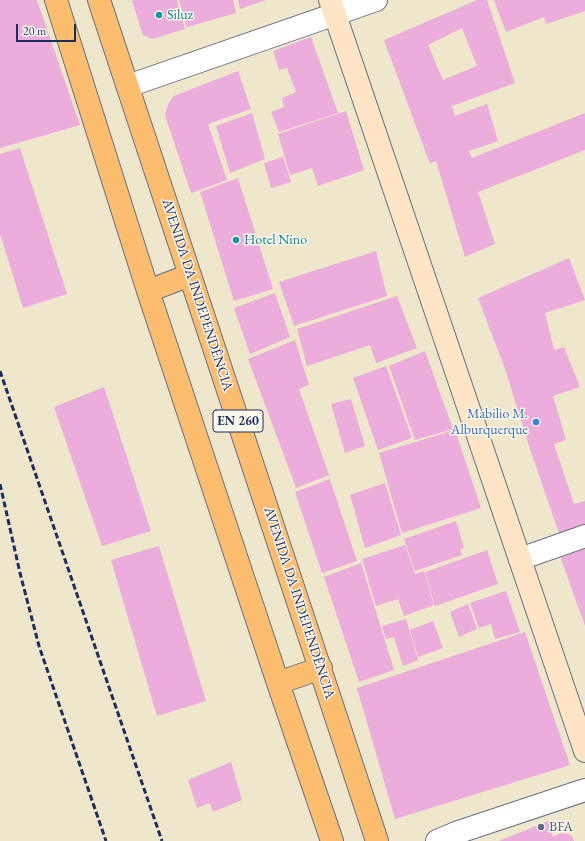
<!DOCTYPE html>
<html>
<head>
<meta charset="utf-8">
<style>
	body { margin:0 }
	#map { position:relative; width:585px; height:841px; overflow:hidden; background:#eee7cb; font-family:"EB Garamond",serif }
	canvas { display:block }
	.scale { position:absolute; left:16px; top:24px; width:60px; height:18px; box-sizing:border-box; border:2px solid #1b2f5e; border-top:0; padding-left:5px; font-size:12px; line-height:14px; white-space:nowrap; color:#1b2f5e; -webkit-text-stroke:3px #fbf7ec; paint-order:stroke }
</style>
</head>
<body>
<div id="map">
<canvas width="585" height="841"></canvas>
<div class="scale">20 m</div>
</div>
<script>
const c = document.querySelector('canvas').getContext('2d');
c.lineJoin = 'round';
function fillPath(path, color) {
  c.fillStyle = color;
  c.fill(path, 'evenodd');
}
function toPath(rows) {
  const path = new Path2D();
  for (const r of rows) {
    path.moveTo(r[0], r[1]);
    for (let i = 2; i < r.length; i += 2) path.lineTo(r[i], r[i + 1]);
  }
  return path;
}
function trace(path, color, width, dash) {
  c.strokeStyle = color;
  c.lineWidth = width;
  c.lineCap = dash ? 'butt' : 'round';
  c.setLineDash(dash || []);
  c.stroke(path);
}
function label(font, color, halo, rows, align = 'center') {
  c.font = font + ' "EB Garamond",serif';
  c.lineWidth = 3;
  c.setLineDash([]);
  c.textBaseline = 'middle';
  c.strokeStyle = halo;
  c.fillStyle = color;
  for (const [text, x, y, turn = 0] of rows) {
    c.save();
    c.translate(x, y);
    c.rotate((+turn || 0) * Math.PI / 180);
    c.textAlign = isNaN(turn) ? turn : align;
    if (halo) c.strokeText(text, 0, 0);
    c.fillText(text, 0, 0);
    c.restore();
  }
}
const building = toPath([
	[0,0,37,0,80,125,0,148],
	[134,0,177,0,185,29,152,39,143,35,132,1],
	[179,0,233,0,236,13,187,27],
	[238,0,266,0,240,9],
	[477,0,487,0,515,83,452,106,455,116,487,104,498,141,469,151,472,158,585,113,585,150,478,192,495,244,465,257,436,161,430,164,384,40],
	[462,28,477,66,443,80,428,45],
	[494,0,585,0,585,11,546,24,544,17,506,32],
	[311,37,338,113,279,132,271,112,284,107,282,98,296,92,287,68,279,70,273,51],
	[238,71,251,109,208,124,227,180,191,193,165,115,168,104,174,96],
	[346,111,364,170,318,186,312,168,290,175,278,134],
	[252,113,265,159,230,173,216,126],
	[20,148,67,294,23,308,0,234,0,154],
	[283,157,291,182,271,188,264,163],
	[238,178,273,289,234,301,200,192],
	[376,251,387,296,294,326,279,282],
	[569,258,585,300,545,313,554,350,564,347,580,387,553,396,566,440,554,444,574,504,585,501,585,527,560,536,531,452,504,366,478,298],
	[275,293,290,337,250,354,234,308],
	[397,296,417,348,376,363,370,345,307,366,297,329],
	[295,340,309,385,299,389,329,475,296,488,248,359],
	[425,351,453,429,415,440,389,366],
	[386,366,412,438,378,450,353,378],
	[104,387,151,531,102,546,54,407],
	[351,399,365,446,345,453,331,404],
	[455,430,481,508,402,533,379,453],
	[330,479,357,561,322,573,295,492],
	[385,483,401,535,365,548,350,495],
	[456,521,464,548,460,549,462,555,415,571,404,539],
	[585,543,585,626,559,553],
	[405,545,415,574,424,571,434,605,404,616,398,599,376,606,362,559],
	[159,546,206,701,157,716,111,560],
	[487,550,498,584,435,606,425,572],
	[361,563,394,670,359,682,324,577],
	[506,591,520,632,495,639,491,624,479,628,470,603],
	[468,604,477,629,459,637,450,612],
	[406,619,418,660,403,666,394,637,386,639,382,626],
	[433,621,443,648,418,657,410,630],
	[525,632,570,765,395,819,357,688],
	[231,762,242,800,213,812,210,803,197,808,188,780],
	[548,821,553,837,561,833,568,834,572,836,574,841,499,841]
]);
const minor = toPath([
	[128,86,376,0],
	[520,559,585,536],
	[437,841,456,833,585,790]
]);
const secondary = toPath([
	[330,0,585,751]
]);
const primary = toPath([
	[56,0,148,291,278,683,332,841],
	[99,0,377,841],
	[148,291,190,275],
	[278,683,321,668]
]);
const rail = toPath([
	[0,371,162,841],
	[0,484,20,573,39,646,106,841]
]);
const markers = [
	[159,15,4,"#0f9aa8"],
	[236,240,4,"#0f9aa8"],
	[536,422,4,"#3f7fe0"],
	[541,827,4,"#5c6f8a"]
];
const shields = [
	[238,421,50]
];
const shieldNames = [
	["EN 260",238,421]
];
const cultureNames = [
	["Siluz",167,15],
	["Hotel Nino",244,240]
];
const streetNames = [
	["AVENIDA DA INDEPENDÊNCIA",197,295,72],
	["AVENIDA DA INDEPENDÊNCIA",299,603,72]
];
const shopNames = [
	["Mabilio M.",528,414],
	["Alburquerque",528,430]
];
const serviceNames = [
	["BFA",549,827]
];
fillPath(building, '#ecacdc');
trace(minor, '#656f84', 24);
trace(secondary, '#656f84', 24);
trace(primary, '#656f84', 24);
trace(minor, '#fff', 22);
trace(secondary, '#fee5c5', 22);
trace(primary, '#fcbd6f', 22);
trace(rail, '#1b2f5e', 3, [6, 3]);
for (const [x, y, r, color] of markers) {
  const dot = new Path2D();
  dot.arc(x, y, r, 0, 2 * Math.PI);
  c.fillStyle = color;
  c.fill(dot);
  trace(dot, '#fbf7ec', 1.5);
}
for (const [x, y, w] of shields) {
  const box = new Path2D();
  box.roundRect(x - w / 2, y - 11, w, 22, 3);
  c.fillStyle = '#fbf7ec';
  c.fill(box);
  trace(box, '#1b2f5e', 1);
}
label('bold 13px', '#1b2f5e', null, shieldNames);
label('14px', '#0d838f', '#fbf7ec', cultureNames, 'left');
label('14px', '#1b2f5e', '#fbf7ec', streetNames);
label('14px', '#366cbe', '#fbf7ec', shopNames, 'right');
label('14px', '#4e5e75', '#fbf7ec', serviceNames, 'left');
</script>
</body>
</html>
